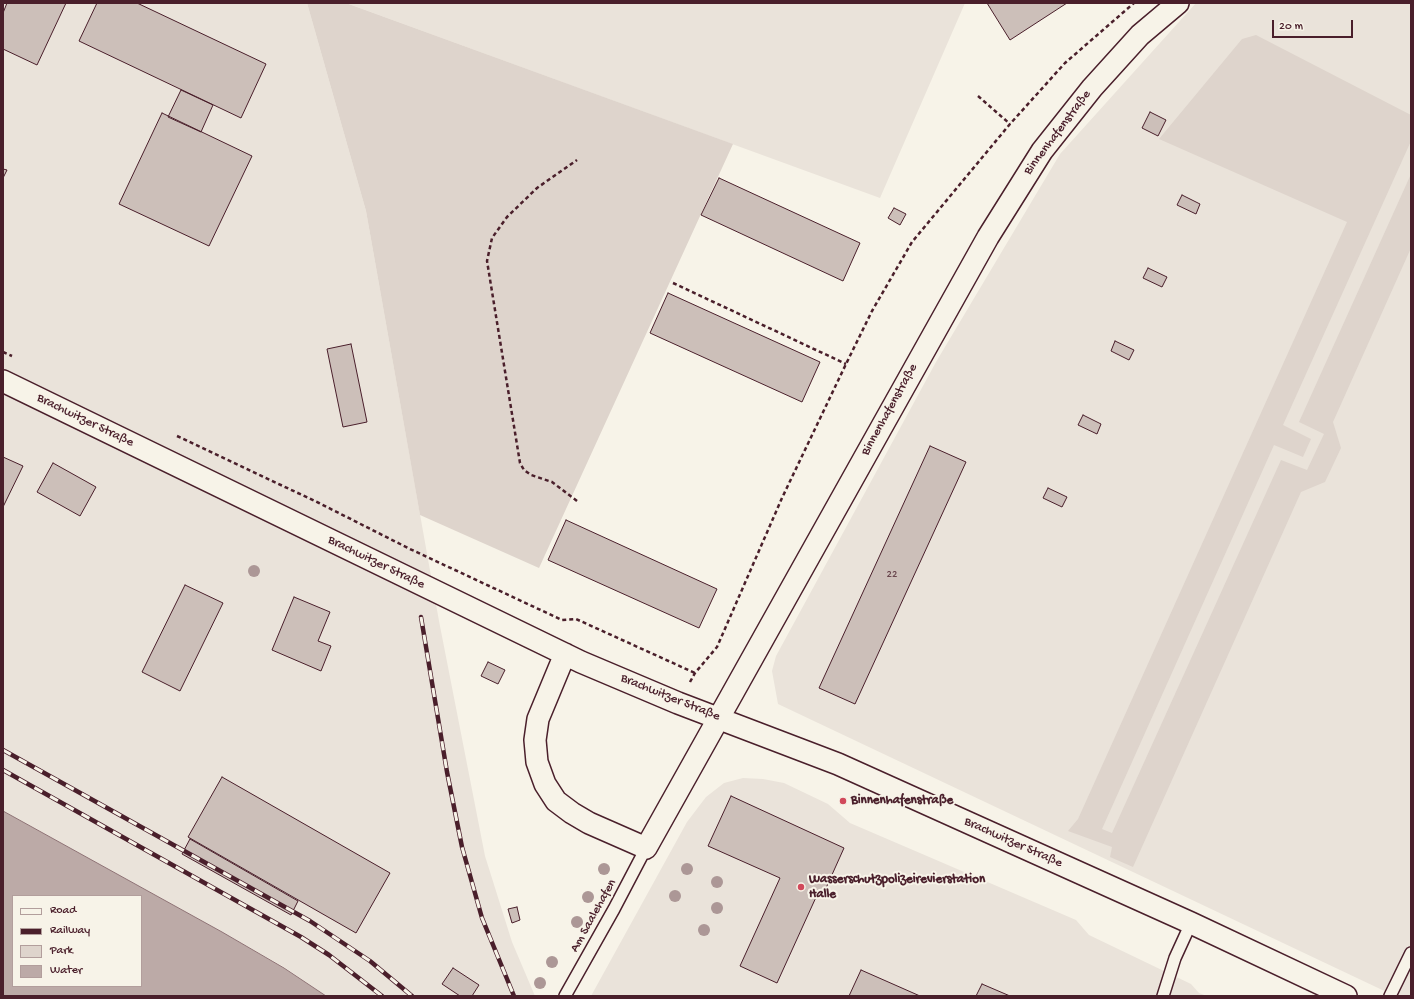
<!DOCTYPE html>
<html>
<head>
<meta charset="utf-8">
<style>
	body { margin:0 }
	#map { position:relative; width:1414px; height:999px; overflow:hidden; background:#f7f3e8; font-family:"Gochi Hand",sans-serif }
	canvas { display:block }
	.frame { position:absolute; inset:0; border:4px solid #4a1f2b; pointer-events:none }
	.legend { position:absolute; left:12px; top:895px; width:130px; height:92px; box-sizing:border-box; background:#f7f3e8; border:1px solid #b29e9c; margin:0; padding:5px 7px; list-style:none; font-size:12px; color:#4a1f2b }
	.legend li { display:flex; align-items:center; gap:8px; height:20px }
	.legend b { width:20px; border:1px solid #b29e9c }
	.scale { position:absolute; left:1272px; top:20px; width:81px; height:18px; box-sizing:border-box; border:2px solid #4a1f2b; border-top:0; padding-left:5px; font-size:12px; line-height:14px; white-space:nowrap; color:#4a1f2b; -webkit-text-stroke:3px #f7f3e8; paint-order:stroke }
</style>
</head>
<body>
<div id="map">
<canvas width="1414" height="999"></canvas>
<div class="frame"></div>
<ul class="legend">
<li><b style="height:5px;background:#f7f3e8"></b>Road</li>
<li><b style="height:5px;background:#4a1f2b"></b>Railway</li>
<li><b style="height:11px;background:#ded4cc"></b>Park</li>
<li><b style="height:11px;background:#bcaaa7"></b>Water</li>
</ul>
<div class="scale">20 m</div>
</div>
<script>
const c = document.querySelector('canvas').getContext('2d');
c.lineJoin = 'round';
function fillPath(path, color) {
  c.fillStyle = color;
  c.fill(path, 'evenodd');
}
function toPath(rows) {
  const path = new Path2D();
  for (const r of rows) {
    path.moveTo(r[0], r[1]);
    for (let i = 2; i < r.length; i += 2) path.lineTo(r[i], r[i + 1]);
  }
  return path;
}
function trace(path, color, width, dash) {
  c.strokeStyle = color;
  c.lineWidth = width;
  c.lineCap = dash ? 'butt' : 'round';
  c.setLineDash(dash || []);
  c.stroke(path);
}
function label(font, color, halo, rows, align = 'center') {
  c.font = font + ' "Gochi Hand",sans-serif';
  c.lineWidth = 4;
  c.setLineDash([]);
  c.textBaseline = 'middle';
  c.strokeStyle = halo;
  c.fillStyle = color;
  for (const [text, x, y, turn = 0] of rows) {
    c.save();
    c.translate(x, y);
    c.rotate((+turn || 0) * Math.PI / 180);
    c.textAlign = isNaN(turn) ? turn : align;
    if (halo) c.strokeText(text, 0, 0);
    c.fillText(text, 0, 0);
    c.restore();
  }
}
const built = toPath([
	[3,3,307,3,366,211,439,621,485,856,512,942,535,996,326,996,284,967,222,932,3,811],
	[346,3,965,3,880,198],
	[1196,3,1411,3,1411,996,1395,996,778,704,772,671,776,656,936,362,1060,154],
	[743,778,763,779,784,783,828,804,850,823,1076,920,1089,935,1191,984,1199,993,1207,996,591,996,687,822,706,797,724,783]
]);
const green = toPath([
	[307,3,346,3,733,144,539,568,420,515,366,211],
	[1256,35,1411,115,1411,141,1283,425,1311,439,1303,457,1274,445,1102,829,1112,833,1281,460,1307,470,1324,434,1299,422,1411,174,1411,248,1333,422,1341,448,1325,482,1301,492,1133,867,1110,857,1112,847,1068,831,1078,819,1347,222,1159,139,1242,39]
]);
const water = toPath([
	[3,811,222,932,284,968,326,996,3,996,3,811],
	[13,896,141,896,141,986,13,986,13,896]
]);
const building = toPath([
	[7,3,66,3,37,65,3,49,3,13,7,3],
	[97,3,137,3,266,64,241,118,79,41,97,3],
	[987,3,1067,3,1010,40,987,3],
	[181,90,213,105,201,132,168,117,181,90],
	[1150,112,1166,120,1158,136,1142,128,1150,112],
	[162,113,252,156,209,246,119,204,162,113],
	[3,169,7,170,3,178,3,169],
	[719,178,860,243,843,281,701,215,719,178],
	[1182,195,1200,204,1196,214,1177,205,1182,195],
	[894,208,906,214,900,225,888,218,894,208],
	[1148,268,1167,277,1162,287,1143,278,1148,268],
	[668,293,820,362,802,402,650,333,668,293],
	[1115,341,1134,350,1129,360,1111,351,1115,341],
	[351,344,367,422,343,427,327,349,351,344],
	[1083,415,1101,424,1097,434,1078,425,1083,415],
	[930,446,966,462,855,704,819,688,930,446],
	[3,457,23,466,3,507,3,457],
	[53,463,96,487,80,516,37,492,53,463],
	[1048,488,1067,497,1062,507,1043,498,1048,488],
	[566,520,717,589,699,628,548,560,566,520],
	[185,585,223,603,180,691,142,672,185,585],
	[294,597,330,612,318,641,331,646,321,671,272,650,294,597],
	[488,662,505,670,498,684,481,676,488,662],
	[222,777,390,873,356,933,188,837,222,777],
	[731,796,844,848,822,897,817,895,777,983,740,966,780,878,708,846,731,796],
	[190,839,298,901,291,915,182,854,190,839],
	[517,907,520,920,512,923,508,909,517,907],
	[453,968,479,985,472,996,460,996,442,984,453,968],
	[861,970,920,996,849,996,861,970],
	[982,984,1010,996,976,996,982,984]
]);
const path = toPath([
	[978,96,1010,124],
	[673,283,846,364],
	[3,352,12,356],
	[177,436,319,503,410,549,562,620,576,619,695,673],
	[577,501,552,482,531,475,524,470,520,463,487,261,492,238,507,217,537,188,577,160],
	[690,682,695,673,717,647,782,498,846,364,872,311,912,242,1010,124,1065,63,1134,3]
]);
const lane = toPath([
	[565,996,614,909,646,848],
	[1163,996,1175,958,1191,923],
	[1390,996,1411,953]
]);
const street = toPath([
	[3,381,581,662,678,703,838,764,1191,923,1346,996],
	[565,654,538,719,535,740,537,762,545,784,556,801,572,813,589,823,646,848,988,237,1042,151,1092,88,1140,35,1178,3]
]);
const rail = toPath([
	[421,617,447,772,462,847,482,918,514,996],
	[3,750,310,921,370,961,412,996],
	[3,770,301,937,329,955,382,996]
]);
const trees = [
	[254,571],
	[604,869],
	[687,869],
	[717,882],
	[675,896],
	[588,897],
	[717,908],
	[577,922],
	[704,930],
	[552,962],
	[540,983]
];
const markers = [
	[843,801,4,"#d1495b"],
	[801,887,4,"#d1495b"]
];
const numberNames = [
	["22",892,575]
];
const streetNames = [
	["Binnenhafenstraße",1058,133,-53],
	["Binnenhafenstraße",890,410,-61],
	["Brachwitzer Straße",85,421,26],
	["Brachwitzer Straße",376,563,26],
	["Brachwitzer Straße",670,698,22],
	["Brachwitzer Straße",1013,843,24],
	["Am Saalehafen",594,916,-61]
];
const poiNames = [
	["Binnenhafenstraße",851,801],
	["Wasserschutzpolizeirevierstation",809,880],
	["Halle",809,895]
];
fillPath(built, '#eae3da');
fillPath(green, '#ded4cc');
fillPath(water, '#bcaaa7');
trace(water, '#8e7275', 1);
fillPath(building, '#ccbfb9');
trace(building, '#4a1f2b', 1);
trace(lane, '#4a1f2b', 14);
trace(street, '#4a1f2b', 24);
trace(path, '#4a1f2b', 2.5, [4, 3]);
trace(lane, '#f7f3e8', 11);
trace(street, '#f7f3e8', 21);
trace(rail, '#4a1f2b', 4.5);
trace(rail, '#f7f3e8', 3, [9]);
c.fillStyle = '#ac9796';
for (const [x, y] of trees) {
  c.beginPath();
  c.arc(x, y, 6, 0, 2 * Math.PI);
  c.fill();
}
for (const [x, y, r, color] of markers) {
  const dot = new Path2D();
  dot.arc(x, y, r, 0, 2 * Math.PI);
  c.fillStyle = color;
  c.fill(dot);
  trace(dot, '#f7f3e8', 1.5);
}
label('11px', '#6a474e', null, numberNames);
label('13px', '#4a1f2b', '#f7f3e8', streetNames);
label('bold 13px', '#4a1f2b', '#f7f3e8', poiNames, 'left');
</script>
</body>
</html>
